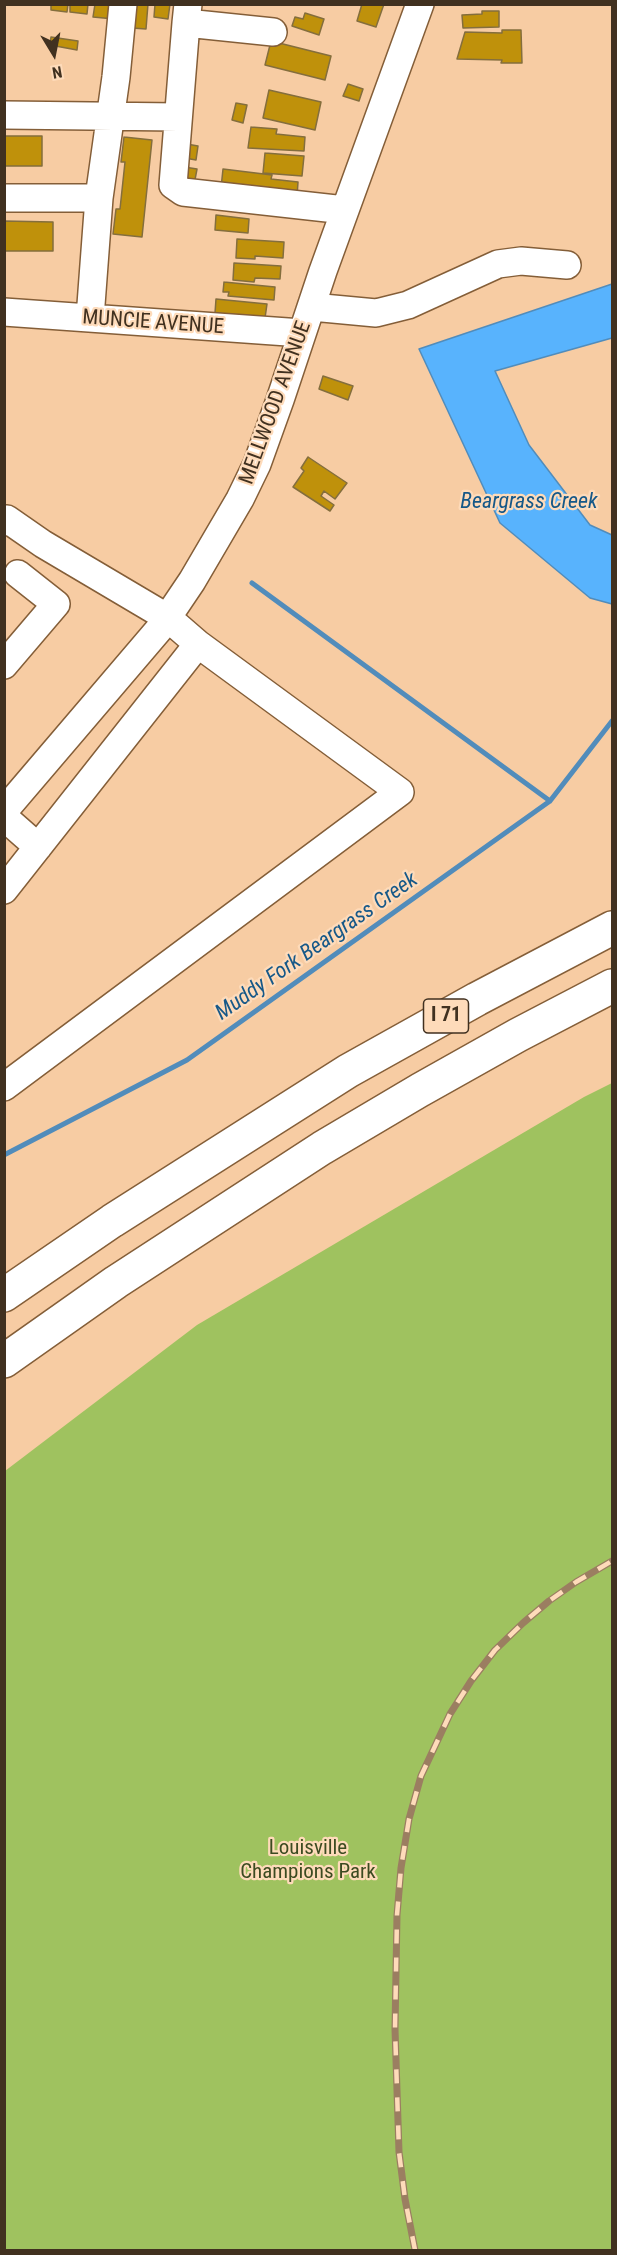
<!DOCTYPE html>
<html>
<head>
<meta charset="utf-8">
<style>
	body { margin:0 }
	#map { position:relative; width:617px; height:2255px; overflow:hidden; background:#f7cca3; font-family:"Roboto Condensed",sans-serif }
	canvas { display:block }
	.frame { position:absolute; inset:0; border:6px solid #413120; pointer-events:none }
	.north { position:absolute; left:24px; top:24px; width:60px; height:60px; -webkit-text-stroke:4px #fedbba; paint-order:stroke; rotate:170deg; font-size:16px; font-weight:700; line-height:24px; text-align:center; color:#413120 }
	.north::after { content:''; display:block; margin:auto; width:21px; height:27px; background:#413120; clip-path:polygon(50% 0,100% 100%,50% 72%,0 100%) }
</style>
</head>
<body>
<div id="map">
<canvas width="617" height="2255"></canvas>
<div class="frame"></div>
<div class="north">N</div>
</div>
<script>
const c = document.querySelector('canvas').getContext('2d');
c.lineJoin = 'round';
function fillPath(path, color) {
  c.fillStyle = color;
  c.fill(path, 'evenodd');
}
function toPath(rows) {
  const path = new Path2D();
  for (const r of rows) {
    path.moveTo(r[0], r[1]);
    for (let i = 2; i < r.length; i += 2) path.lineTo(r[i], r[i + 1]);
  }
  return path;
}
function trace(path, color, width, dash) {
  c.strokeStyle = color;
  c.lineWidth = width;
  c.lineCap = dash ? 'butt' : 'round';
  c.setLineDash(dash || []);
  c.stroke(path);
}
function label(font, color, halo, rows, align = 'center') {
  c.font = font + ' "Roboto Condensed",sans-serif';
  c.lineWidth = 4.5;
  c.setLineDash([]);
  c.textBaseline = 'middle';
  c.strokeStyle = halo;
  c.fillStyle = color;
  for (const [text, x, y, turn = 0] of rows) {
    c.save();
    c.translate(x, y);
    c.rotate((+turn || 0) * Math.PI / 180);
    c.textAlign = isNaN(turn) ? turn : align;
    if (halo) c.strokeText(text, 0, 0);
    c.fillText(text, 0, 0);
    c.restore();
  }
}
const green = toPath([
	[612,1083,612,2250,5,2250,5,1471,197,1325,584,1097]
]);
const water = toPath([
	[612,284,612,338,495,371,529,445,590,525,612,535,612,604,590,598,500,523,419,349,612,284]
]);
const stream = toPath([
	[252,583,550,801],
	[4,1155,187,1060,550,801,612,721]
]);
const building = toPath([
	[51,4,68,4,67,12,51,10,51,4],
	[70,4,88,4,87,14,70,12,70,4],
	[95,4,115,4,114,19,93,17,95,4],
	[135,4,148,4,146,29,132,28,135,4],
	[155,4,170,4,168,19,154,17,155,4],
	[362,4,384,4,376,27,357,21,362,4],
	[482,11,499,11,499,27,463,28,462,15,482,14,482,11],
	[305,13,324,19,319,35,292,26,295,17,303,19,305,13],
	[502,30,521,30,522,63,501,63,502,60,457,59,465,32,502,33,502,30],
	[51,37,78,41,77,50,50,45,51,37],
	[271,41,331,56,325,80,265,65,271,41],
	[348,84,363,89,359,101,343,96,348,84],
	[269,90,321,102,315,130,263,118,269,90],
	[236,103,247,105,243,123,232,120,236,103],
	[251,127,277,129,276,134,305,137,304,151,248,148,251,127],
	[4,136,42,136,42,166,4,166,4,136],
	[124,137,152,140,142,237,113,234,116,209,120,209,125,162,121,162,124,137],
	[181,143,198,146,196,160,179,157,181,143],
	[265,153,304,156,302,176,263,173,265,153],
	[178,166,197,169,194,185,176,182,178,166],
	[223,169,272,175,271,179,298,182,297,197,221,188,223,169],
	[216,215,249,219,248,233,215,230,216,215],
	[4,221,53,222,53,251,4,251,4,221],
	[237,239,284,242,283,258,255,256,255,259,236,258,237,239],
	[234,263,281,266,280,279,255,278,254,282,233,280,234,263],
	[224,282,275,287,274,300,228,296,229,292,223,292,224,282],
	[216,299,267,304,265,318,215,313,216,299],
	[323,376,353,386,348,400,319,389,323,376],
	[308,457,347,483,335,499,324,491,321,496,334,505,330,511,293,487,304,471,301,468,308,457]
]);
const minor = toPath([
	[188,4,186,23,273,32],
	[186,23,173,185,183,192,345,210],
	[4,115,178,117],
	[4,198,99,198],
	[312,307,376,313,408,305,498,264,521,261,567,265],
	[4,312,302,333],
	[90,318,99,198,116,77,123,4],
	[4,522,7,519,43,544,168,618,198,644,4,890],
	[4,665,56,604,18,574],
	[4,811,161,627,192,581,240,499,257,464,280,400,323,271,420,4],
	[4,817,38,847],
	[4,1087,400,792,198,644]
]);
const highway = toPath([
	[4,1295,112,1221,348,1071,477,999,612,928],
	[4,1361,116,1282,322,1148,420,1090,518,1035,612,986]
]);
const rail = toPath([
	[415,2250,405,2199,399,2152,395,2029,397,1915,401,1868,409,1819,421,1776,450,1714,471,1681,495,1650,523,1623,549,1601,576,1582,612,1561]
]);
const shields = [
	[446,1016,45]
];
const shieldNames = [
	["I 71",446,1016]
];
const streetNames = [
	["MUNCIE AVENUE",153,323,4],
	["MELLWOOD AVENUE",276,403,-70]
];
const parkNames = [
	["Louisville",308,1849],
	["Champions Park",308,1873]
];
const waterNames = [
	["Beargrass Creek",529,502],
	["Muddy Fork Beargrass Creek",317,947,-35]
];
fillPath(green, '#9fc25f');
fillPath(water, '#58b3fd');
trace(water, '#518cbb', 1.5);
trace(stream, '#518cbb', 5);
fillPath(building, '#bf910b');
trace(building, '#846e3d', 1.5);
trace(minor, '#845e38', 30);
trace(highway, '#845e38', 36);
trace(minor, '#fff', 27);
trace(highway, '#fff', 33);
trace(rail, '#9b7e61', 7);
trace(rail, '#fedbba', 4.5, [14]);
for (const [x, y, w] of shields) {
  const box = new Path2D();
  box.roundRect(x - w / 2, y - 17, w, 34, 4.5);
  c.fillStyle = '#fedbba';
  c.fill(box);
  trace(box, '#413120', 1.5);
}
label('bold 20px', '#413120', null, shieldNames);
label('21px', '#413120', '#fedbba', streetNames);
label('21px', '#3c4b21', '#fedbba', parkNames);
label('italic 22px', '#165888', '#fedbba', waterNames);
</script>
</body>
</html>
